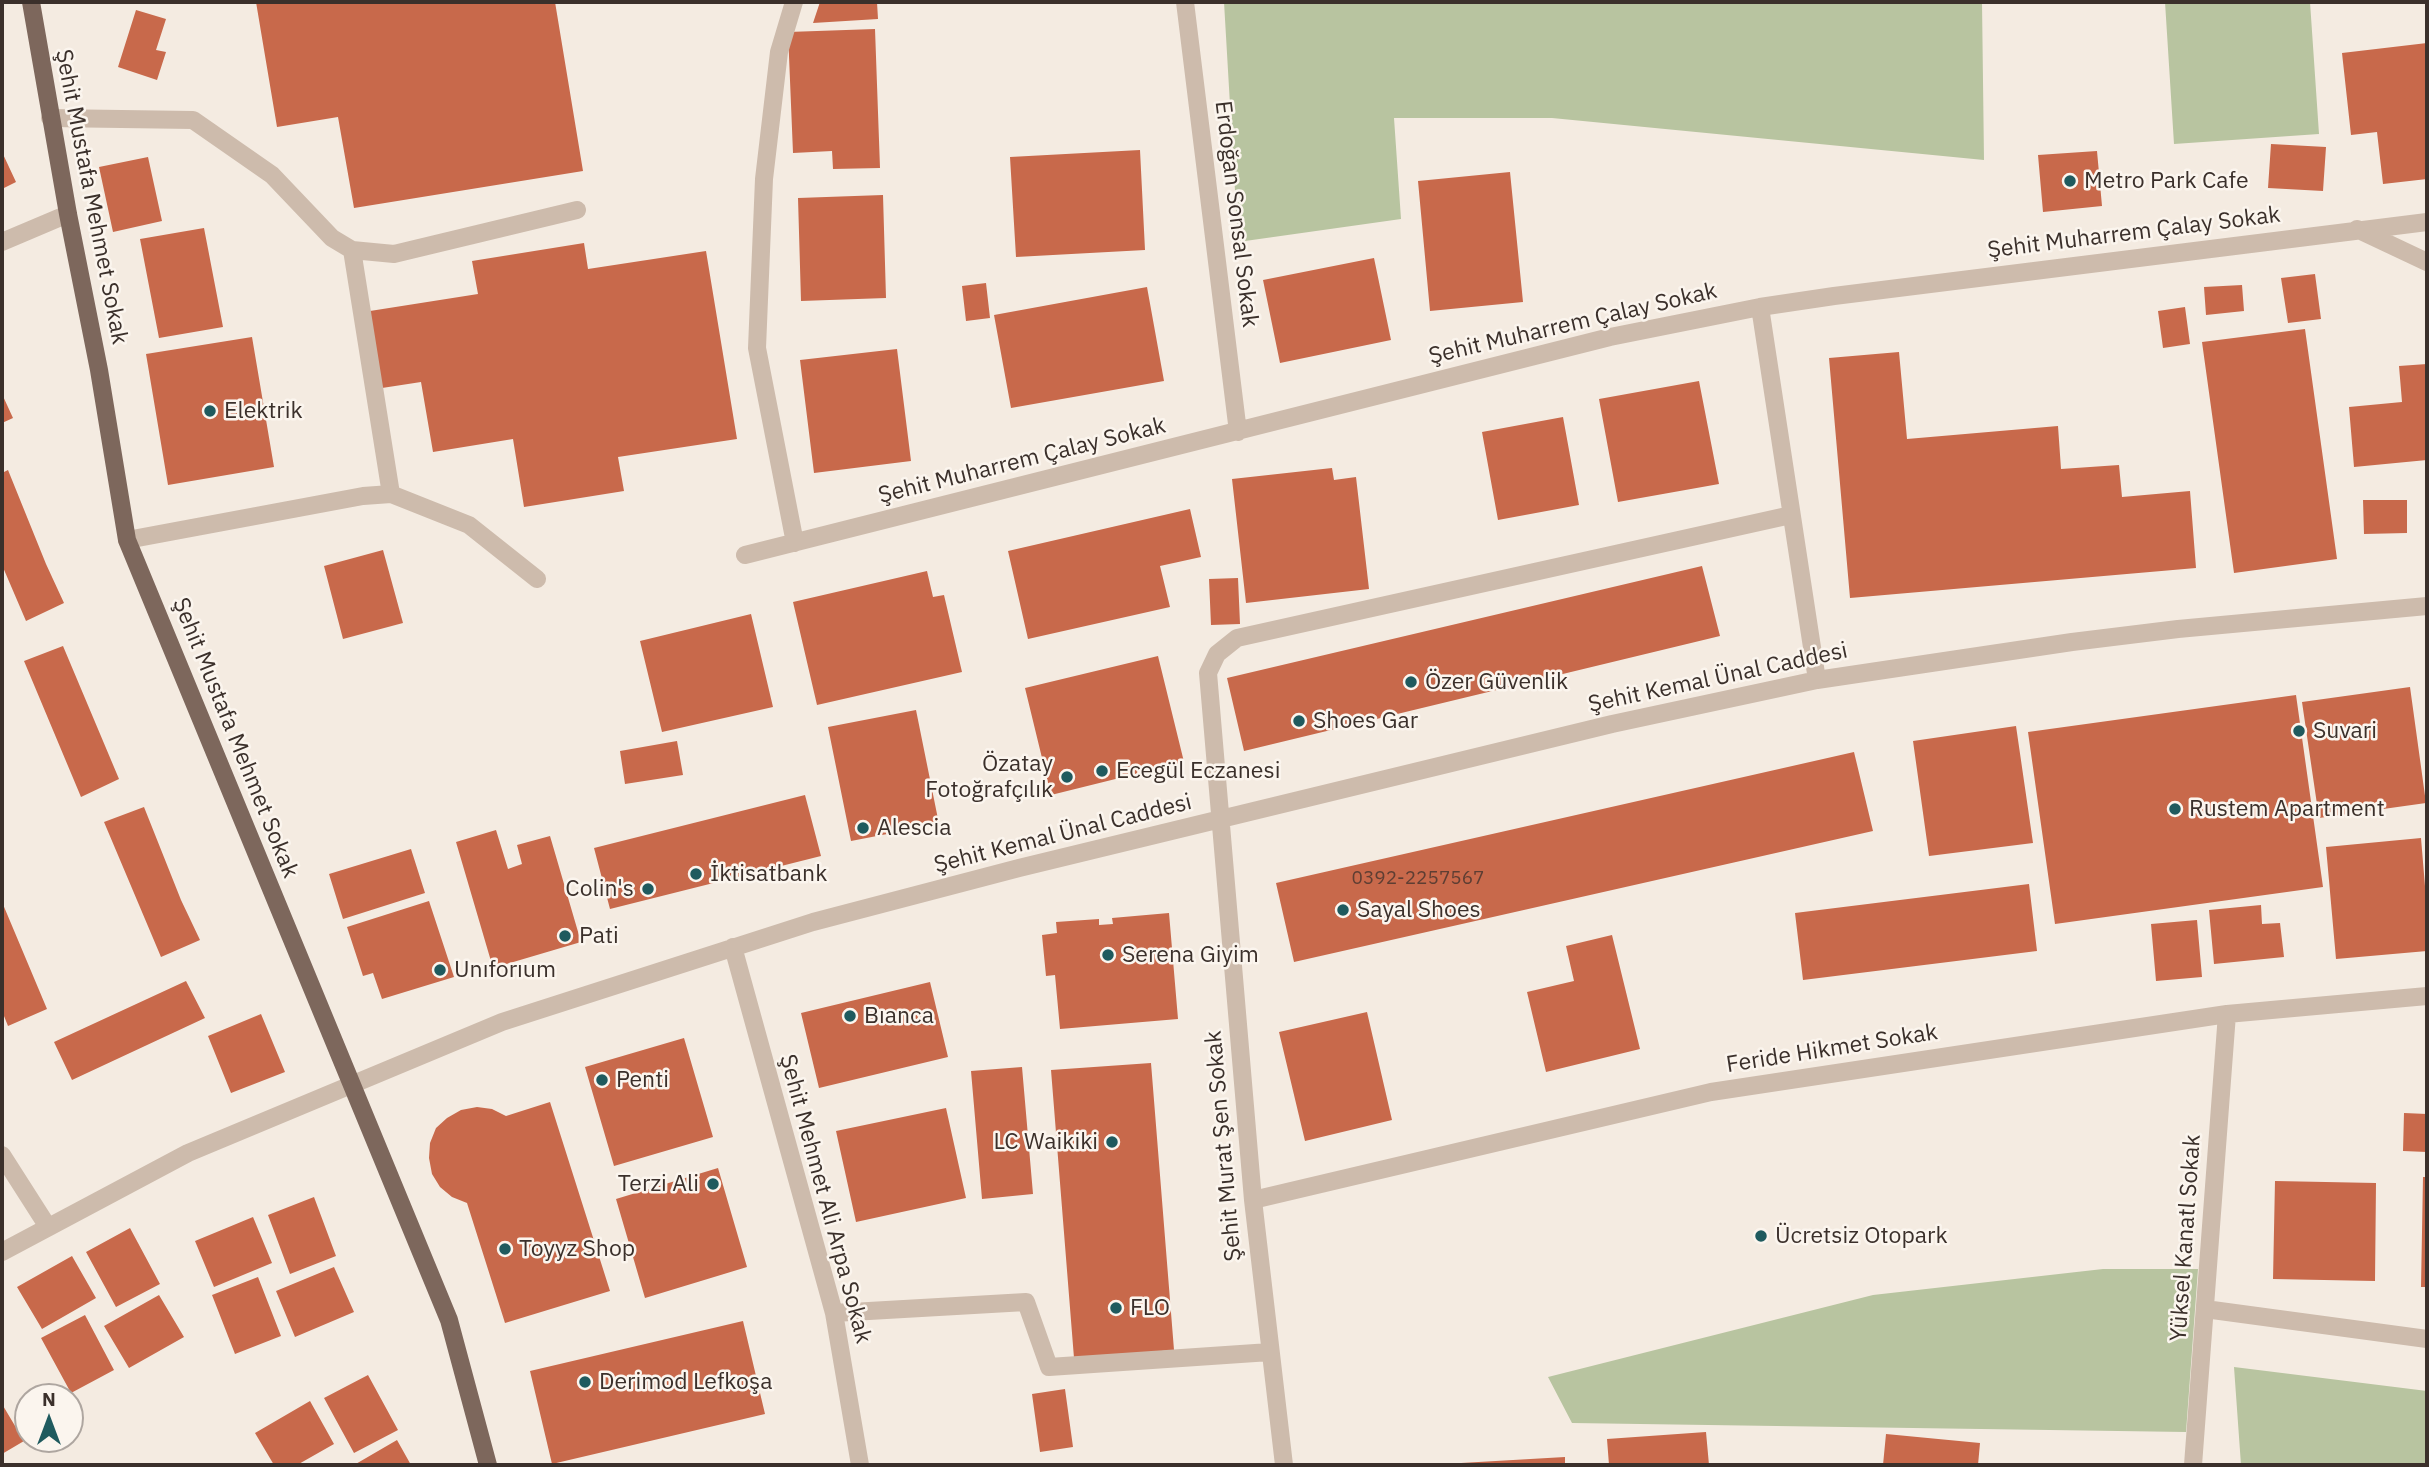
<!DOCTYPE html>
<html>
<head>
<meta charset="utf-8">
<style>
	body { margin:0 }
	#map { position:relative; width:2429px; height:1467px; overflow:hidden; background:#f4ebe1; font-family:"IBM Plex Sans",sans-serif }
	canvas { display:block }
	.frame { position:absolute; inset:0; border:4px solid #3b302b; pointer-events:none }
	.north { position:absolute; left:14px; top:1383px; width:70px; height:70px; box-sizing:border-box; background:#fbf5ee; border:2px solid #aea6a0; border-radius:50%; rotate:0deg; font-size:19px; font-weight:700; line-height:28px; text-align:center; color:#3b302b }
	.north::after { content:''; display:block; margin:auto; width:24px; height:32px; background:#1f5a5e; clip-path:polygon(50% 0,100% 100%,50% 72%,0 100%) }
</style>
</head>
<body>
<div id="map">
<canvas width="2429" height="1467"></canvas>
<div class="frame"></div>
<div class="north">N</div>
</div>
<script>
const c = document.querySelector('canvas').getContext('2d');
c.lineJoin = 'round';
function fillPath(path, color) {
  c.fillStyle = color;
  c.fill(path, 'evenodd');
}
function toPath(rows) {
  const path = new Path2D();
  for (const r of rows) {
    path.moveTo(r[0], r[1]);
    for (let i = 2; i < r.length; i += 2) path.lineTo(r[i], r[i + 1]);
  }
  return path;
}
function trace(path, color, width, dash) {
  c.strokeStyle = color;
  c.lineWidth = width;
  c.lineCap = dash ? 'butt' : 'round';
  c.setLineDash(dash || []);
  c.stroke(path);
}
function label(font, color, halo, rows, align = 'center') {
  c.font = font + ' "IBM Plex Sans",sans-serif';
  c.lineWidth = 5;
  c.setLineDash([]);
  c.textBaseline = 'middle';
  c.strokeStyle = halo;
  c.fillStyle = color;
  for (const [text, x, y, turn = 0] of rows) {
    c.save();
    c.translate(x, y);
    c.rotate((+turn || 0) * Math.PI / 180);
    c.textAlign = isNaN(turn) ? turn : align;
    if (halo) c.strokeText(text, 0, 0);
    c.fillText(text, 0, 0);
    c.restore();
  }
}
const green = toPath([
	[1224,2,1982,2,1984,160,1552,118,1394,118,1401,219,1238,242],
	[2165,2,2310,2,2319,134,2174,144],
	[2103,1269,2198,1269,2186,1432,1572,1423,1548,1377,1873,1295],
	[2234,1367,2427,1391,2427,1465,2241,1465]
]);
const building = toPath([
	[256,2,555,2,583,171,354,208,338,117,277,127],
	[820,2,877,2,878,19,813,23],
	[136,10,166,19,156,50,166,52,157,80,118,67],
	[875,29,880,168,833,169,832,151,793,153,788,32],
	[2427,43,2427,179,2383,184,2377,132,2351,135,2342,53],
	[2271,144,2326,147,2323,191,2268,188],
	[1140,150,1145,250,1016,257,1010,157],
	[2097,151,2102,206,2043,212,2038,155],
	[2,152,16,182,2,189],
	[148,157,162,221,113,232,99,167],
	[1510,172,1523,302,1430,311,1418,181],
	[883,195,886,298,801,301,798,198],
	[204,228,223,327,159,338,140,239],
	[584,243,588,269,706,251,737,439,618,457,624,491,524,507,513,439,433,452,421,382,382,388,370,311,478,294,472,261],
	[1374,258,1391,340,1280,363,1263,280],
	[2315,274,2321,319,2288,323,2281,278],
	[986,283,990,318,966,321,962,286],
	[2242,285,2244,311,2206,315,2204,287],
	[1147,287,1164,381,1011,408,994,315],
	[2185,307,2190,344,2163,348,2158,311],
	[2305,329,2337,559,2234,573,2202,342],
	[252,337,274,467,168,485,146,354],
	[897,349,911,461,814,473,800,360],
	[1899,352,1907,439,2058,426,2061,469,2119,465,2122,497,2190,491,2196,568,1850,598,1829,358],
	[2427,364,2427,460,2354,467,2349,407,2402,402,2399,366],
	[1699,381,1719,484,1618,502,1599,399],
	[2,394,13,418,2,423],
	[1563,417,1579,505,1498,520,1482,432],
	[1332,468,1334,480,1356,477,1369,589,1246,603,1232,479],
	[8,470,46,564,64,603,26,621,2,565,2,473],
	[2363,500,2407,500,2407,533,2364,534],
	[1190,509,1201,557,1160,566,1170,607,1028,639,1008,551],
	[383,550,403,623,343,639,324,566],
	[1702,566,1720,636,1244,751,1227,678],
	[927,571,933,597,944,595,962,672,817,705,793,602],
	[1238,578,1240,624,1211,625,1209,579],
	[751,614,773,707,662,732,640,641],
	[63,646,119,779,81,797,24,661],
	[1158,656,1184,762,1051,795,1025,688],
	[2410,687,2426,803,2319,818,2302,702],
	[2296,695,2323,887,2055,924,2028,732],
	[916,710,939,824,851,841,828,727],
	[2016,726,2033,843,1929,856,1913,741],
	[677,741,683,775,625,784,620,751],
	[1854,752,1873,831,1294,962,1276,883],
	[805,795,821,856,610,909,594,848],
	[144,807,181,900,200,940,161,957,104,822],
	[496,830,508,869,522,864,517,845,550,836,581,942,493,968,456,842],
	[2421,838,2427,910,2427,951,2336,959,2326,847],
	[411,849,425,893,343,919,329,874],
	[2029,884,2037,951,1803,980,1795,913],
	[429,901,454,977,382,999,373,973,363,976,347,927],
	[2,902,47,1009,8,1026,2,1011],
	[2261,905,2262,924,2280,923,2284,957,2214,964,2209,910],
	[1169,913,1178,1019,1060,1029,1055,975,1046,976,1042,935,1057,933,1056,922,1099,919,1099,925,1113,924,1112,918],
	[2197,920,2202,977,2156,981,2151,924],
	[1612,935,1640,1049,1546,1072,1527,992,1574,981,1566,946],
	[186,981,205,1018,72,1080,54,1042],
	[930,982,948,1057,819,1088,801,1013],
	[1367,1012,1392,1120,1305,1141,1279,1032],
	[261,1014,285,1072,231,1093,208,1036],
	[684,1038,713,1137,614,1166,585,1067],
	[1151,1063,1174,1350,1074,1358,1051,1070],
	[1022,1067,1033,1194,982,1199,971,1071],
	[550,1102,610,1291,505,1323,467,1203,452,1197,440,1187,432,1174,429,1158,430,1143,436,1128,447,1118,461,1110,477,1107,492,1109,506,1116],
	[946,1108,966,1198,856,1222,836,1131],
	[2404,1113,2427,1114,2427,1152,2403,1151],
	[718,1168,747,1267,645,1298,616,1199],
	[2423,1177,2427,1177,2427,1287,2421,1287],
	[2275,1181,2376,1183,2375,1281,2273,1279],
	[314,1197,336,1256,290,1274,268,1215],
	[253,1217,272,1263,214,1287,195,1241],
	[130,1228,160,1284,116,1307,86,1252],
	[72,1256,96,1298,42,1329,17,1287],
	[334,1267,354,1312,295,1337,276,1291],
	[258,1277,281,1336,235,1354,212,1295],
	[159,1295,184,1337,129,1368,104,1326],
	[85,1315,114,1370,71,1393,41,1338],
	[743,1321,765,1414,552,1464,530,1371],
	[368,1375,398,1430,354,1453,324,1398],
	[1065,1389,1073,1447,1040,1452,1032,1394],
	[310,1401,334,1444,297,1465,274,1465,255,1433],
	[2,1404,24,1441,2,1454],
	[1706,1432,1709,1465,1609,1465,1607,1439],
	[1886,1434,1980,1443,1978,1465,1883,1465],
	[397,1440,411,1465,354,1465],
	[1565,1457,1565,1465,1462,1465,1461,1463]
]);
const minor = toPath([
	[794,2,779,52,764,179,757,348,795,543],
	[1185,2,1238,432],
	[50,118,193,120,272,175,332,238,352,250,394,254,577,210],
	[2357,229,2427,262],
	[2,242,68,214],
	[352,250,391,494],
	[1760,307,1817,680],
	[127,540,363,496,391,494,469,525,537,579],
	[745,555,1610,337,1760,307,1834,296,2427,222],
	[733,947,834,1313,860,1465],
	[2,1155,48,1227],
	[1253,1200,1711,1092,2227,1014,2427,996],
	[2,1252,188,1153,502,1022,813,922,1019,868,1612,724,1817,680,2072,642,2178,629,2427,606],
	[2205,1309,2427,1339],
	[834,1313,1026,1302,1049,1367,1270,1352],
	[1284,1465,1253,1200,1208,673,1217,654,1237,638,1791,515],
	[2193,1465,2227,1014]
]);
const major = toPath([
	[31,2,68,214,99,370,127,540,449,1320,488,1465]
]);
const markers = [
	[2070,181,7,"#1f5a5e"],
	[210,411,7,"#1f5a5e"],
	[1411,682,7,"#1f5a5e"],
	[1299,721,7,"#1f5a5e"],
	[2299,731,7,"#1f5a5e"],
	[1102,771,7,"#1f5a5e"],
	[1067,777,7,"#1f5a5e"],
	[2175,809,7,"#1f5a5e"],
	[863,828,7,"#1f5a5e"],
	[696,874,7,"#1f5a5e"],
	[648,889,7,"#1f5a5e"],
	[1343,910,7,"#1f5a5e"],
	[565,936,7,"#1f5a5e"],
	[1108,955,7,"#1f5a5e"],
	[440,970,7,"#1f5a5e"],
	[850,1016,7,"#1f5a5e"],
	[602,1080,7,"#1f5a5e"],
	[1112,1142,7,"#1f5a5e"],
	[713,1184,7,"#1f5a5e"],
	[1761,1236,7,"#1f5a5e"],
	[505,1249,7,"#1f5a5e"],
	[1116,1308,7,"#1f5a5e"],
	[585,1382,7,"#1f5a5e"]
];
const numberNames = [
	["0392-2257567",1418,879]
];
const poiNames = [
	["Metro Park Cafe",2084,181],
	["Elektrik",224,411],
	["Özer Güvenlik",1425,682],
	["Shoes Gar",1313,721],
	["Suvari",2313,731],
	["Özatay",1053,764,"right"],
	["Fotoğrafçılık",1053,790,"right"],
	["Ecegül Eczanesi",1116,771],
	["Rustem Apartment",2189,809],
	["Alescia",877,828],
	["İktisatbank",710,874],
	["Colin's",634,889,"right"],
	["Sayal Shoes",1357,910],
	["Pati",579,936],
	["Serena Giyim",1122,955],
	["Unıforıum",454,970],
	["Bıanca",864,1016],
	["Penti",616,1080],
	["LC Waikiki",1098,1142,"right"],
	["Terzi Ali",699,1184,"right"],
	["Ücretsiz Otopark",1775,1236],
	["Toyyz Shop",519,1249],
	["FLO",1130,1308],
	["Derimod Lefkoşa",599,1382]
];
const streetNames = [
	["Şehit Mustafa Mehmet Sokak",91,197,79],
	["Erdoğan Sonsal Sokak",1236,214,83],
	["Şehit Muharrem Çalay Sokak",2134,233,-7],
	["Şehit Muharrem Çalay Sokak",1573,324,-13],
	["Şehit Muharrem Çalay Sokak",1022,461,-14],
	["Şehit Kemal Ünal Caddesi",1718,678,-12],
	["Şehit Mustafa Mehmet Sokak",235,738,68],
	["Şehit Kemal Ünal Caddesi",1063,834,-14],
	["Feride Hikmet Sokak",1832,1049,-9],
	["Şehit Murat Şen Sokak",1224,1146,-95],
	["Şehit Mehmet Ali Arpa Sokak",825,1199,75],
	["Yüksel Kanatl Sokak",2186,1238,-86]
];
fillPath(green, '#b8c4a0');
fillPath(building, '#c8694b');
trace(minor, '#cdbbac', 18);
trace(major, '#7d675c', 18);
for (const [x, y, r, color] of markers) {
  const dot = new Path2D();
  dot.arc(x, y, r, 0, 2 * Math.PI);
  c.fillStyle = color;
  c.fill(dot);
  trace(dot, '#fbf5ee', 2.5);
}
label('19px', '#5e3e33', null, numberNames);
label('23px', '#3b302b', '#fbf5ee', poiNames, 'left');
label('23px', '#3b302b', '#fbf5ee', streetNames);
</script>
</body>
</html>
